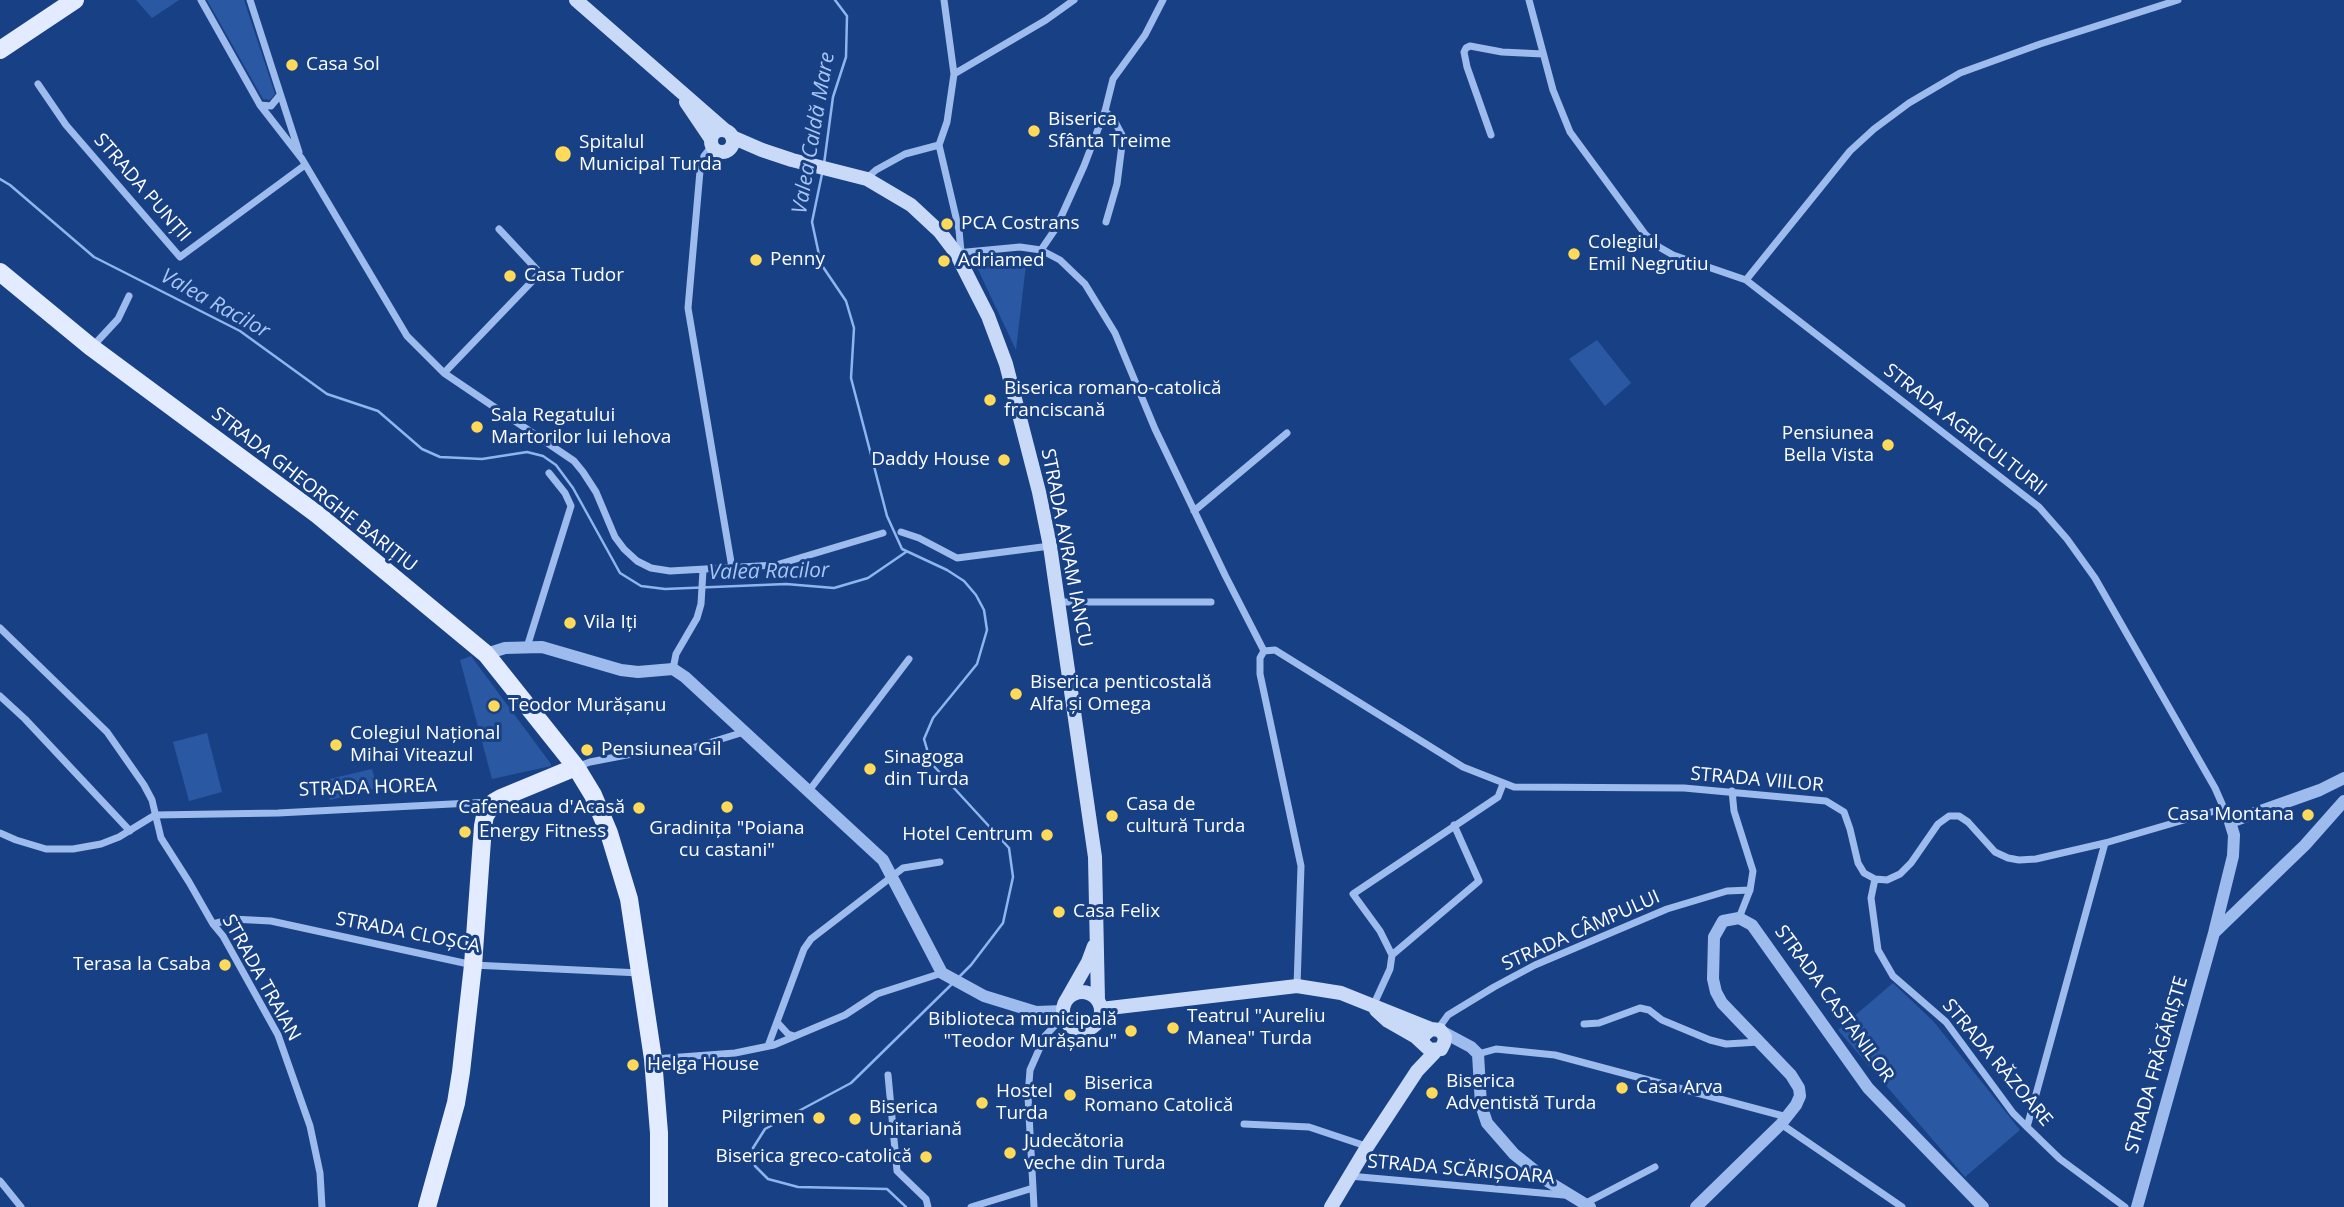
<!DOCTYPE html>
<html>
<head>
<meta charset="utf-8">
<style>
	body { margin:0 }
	canvas { display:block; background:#184084 }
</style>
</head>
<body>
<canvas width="2344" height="1207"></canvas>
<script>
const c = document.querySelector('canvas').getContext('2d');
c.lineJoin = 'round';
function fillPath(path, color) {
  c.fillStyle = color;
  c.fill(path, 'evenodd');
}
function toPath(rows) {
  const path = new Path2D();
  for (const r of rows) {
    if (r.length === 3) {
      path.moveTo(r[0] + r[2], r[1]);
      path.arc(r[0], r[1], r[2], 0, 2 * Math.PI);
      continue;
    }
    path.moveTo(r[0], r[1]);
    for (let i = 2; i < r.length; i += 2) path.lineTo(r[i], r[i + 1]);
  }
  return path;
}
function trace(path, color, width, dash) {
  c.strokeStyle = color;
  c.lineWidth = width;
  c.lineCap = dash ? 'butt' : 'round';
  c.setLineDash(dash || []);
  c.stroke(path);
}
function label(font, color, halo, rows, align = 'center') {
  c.font = font + ' "Open Sans",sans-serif';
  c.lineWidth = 6;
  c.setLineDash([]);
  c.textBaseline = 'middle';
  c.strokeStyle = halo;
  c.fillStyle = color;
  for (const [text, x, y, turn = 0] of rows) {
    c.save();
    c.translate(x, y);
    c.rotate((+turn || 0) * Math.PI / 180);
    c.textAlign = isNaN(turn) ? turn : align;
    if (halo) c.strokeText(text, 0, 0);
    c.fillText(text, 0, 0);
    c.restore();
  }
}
const green = toPath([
	[136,0,179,0,152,18],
	[207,0,244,0,275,94,270,100,263,99],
	[1027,256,1016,350,974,261],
	[1597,340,1631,383,1605,406,1569,359],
	[471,656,551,764,551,766,492,779,460,660],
	[207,733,222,792,189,801,173,742],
	[372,769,377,788,330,800,325,780],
	[1893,983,1934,1022,2020,1130,1965,1177,1838,1030]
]);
const stream = toPath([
	[824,164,833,97,846,57,847,16,835,0],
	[822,174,812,222,821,264,846,301,854,328,851,378,887,516,902,549,947,570,964,581,976,595,984,610,987,630,977,664,933,718,924,739,931,763,1009,848,1013,877,1003,923,971,965,960,976],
	[0,179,10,185,94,257,240,331,327,394,378,411,422,449,440,457,482,459,527,452,543,456,556,465,573,488,620,573,641,586,665,589,786,584,834,588,868,578,906,552],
	[906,1207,887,1189,798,1187,768,1179,755,1166,753,1148,765,1129,851,1083,953,983]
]);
const minor = toPath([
	[201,0,260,105,302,159,407,336,444,373,574,461,583,472,596,492,615,537,624,549,637,561,651,568,670,571,776,565,883,533],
	[250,0,299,152],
	[944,0,954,74,947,122,939,145,959,230,961,252],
	[1529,0,1553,90,1570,132,1645,234,1659,247,1673,255,1746,280,2039,507,2067,539,2095,578,2215,788,2230,822],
	[954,74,1046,20,1074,0],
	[38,84,66,125,180,257,305,165],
	[260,105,271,106,280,95],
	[1105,111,1114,120,1123,137,1117,184,1106,222],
	[1491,135,1467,67,1464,52,1466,48,1470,46,1502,52,1543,54],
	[712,146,704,156,700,171,688,308,732,568],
	[867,178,876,170,905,154,939,145],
	[1041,250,1056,228,1084,166,1105,111,1113,79,1145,35,1163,0],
	[956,253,1020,247,1041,250,1060,260,1085,284,1115,333,1155,429,1225,575,1264,651],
	[1746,280,1850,151,1874,129,1909,103,1960,73,2040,44,2178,0],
	[93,346,118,319,129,296],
	[444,373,540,273,499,229],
	[1194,511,1287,433],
	[901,532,919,538,957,558,1050,546],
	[1059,602,1211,602],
	[0,628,107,732,144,785,152,800,161,838,189,882,213,924,223,936,278,1035,310,1126,320,1173,322,1207],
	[527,647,571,506,565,493,549,473],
	[1264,651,1275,650,1463,767,1514,787,1684,788,1826,801,1844,812,1850,829,1858,863,1864,873,1875,879,1887,880,1900,874,1911,863,1938,824,1949,816,1959,816,1968,822,1995,852,2008,858,2019,860,2036,859,2105,843,2225,808],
	[1264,651,1260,658,1260,674,1301,866,1297,986],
	[673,669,676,654,697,618,701,604,703,570],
	[0,696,25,719,130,831],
	[576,767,590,762,642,752,692,748,744,732],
	[1732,791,1734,811,1753,871,1750,890,1739,918],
	[808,792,909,659],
	[155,815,278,813,490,802],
	[0,833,16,840,46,849,73,849,101,844,119,837,155,815],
	[1875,879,1871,898,1878,950,1893,976,1946,1022,2013,1113,2027,1127,2060,1159,2125,1207],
	[213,924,232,919,271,921,473,965,640,973],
	[1392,955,1380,931,1353,894,1498,797,1503,784],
	[1373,1006,1390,969,1392,955,1479,881,1454,825],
	[777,1022,788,1034,794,1036],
	[1584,1024,1599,1023,1640,1008,1649,1010,1662,1020,1710,1040,1726,1044,1759,1042],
	[1438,1029,1448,1015,1494,987,1535,965,1667,909,1727,891,1750,890],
	[768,1046,804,949,811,939,903,868,940,862],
	[1478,1054,1496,1049,1555,1055,1787,1117],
	[654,1059,735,1053,774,1045,845,1015,877,994,942,973],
	[888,1075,897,1171,926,1199,928,1207],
	[1244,1124,1309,1127,1366,1146],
	[1781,1124,1902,1207],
	[2027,1127,2105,843],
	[1349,1176,1564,1195],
	[0,1181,21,1207],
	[1584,1204,1655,1167],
	[971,1207,1033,1188],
	[1034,1207,1028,1096,1030,1070,1045,1036,1063,1017]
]);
const tertiary = toPath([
	[486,654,505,648,542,647,621,670,638,672,673,669,685,677,883,860,942,973,984,996,1036,1012,1063,1011],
	[2214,933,2305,845,2344,801],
	[1441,1031,1471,1047,1478,1054,1481,1105,1487,1123,1514,1154,1549,1182,1590,1207],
	[1696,1207,1781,1124,1796,1105,1800,1096,1799,1088,1791,1075,1722,1003,1716,992,1713,979,1714,937,1723,921,1739,918,1752,925,1868,1088,1983,1207],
	[2137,1207,2214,933,2233,856,2234,835,2230,822,2320,790,2344,778]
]);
const secondary = toPath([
	[576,0,726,131],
	[686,102,711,139],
	[722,141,11],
	[732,137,762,150,792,160,867,179,911,205,940,232,956,253,988,316,1006,364,1039,492,1050,546,1095,857,1098,1001],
	[1082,1011,19],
	[1067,999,1088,962,1094,946],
	[1101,1009,1297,986,1341,993,1431,1029],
	[1376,1010,1388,1021,1416,1037,1430,1050,1441,1049,1444,1043,1445,1037,1440,1030,1431,1029,1423,1036,1423,1043],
	[1331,1207,1367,1147,1417,1071,1437,1050]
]);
const primary = toPath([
	[0,50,75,0],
	[0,272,91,347,318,515,486,654,576,767,593,795,609,833,629,899,653,1059,659,1133,659,1207],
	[427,1207,456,1103,461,1072,473,965,483,826,485,816,494,802,501,798,576,767]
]);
const markers = [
	[292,65,7,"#ffda58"],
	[1034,131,7,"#ffda58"],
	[563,154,9,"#ffda58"],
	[947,224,7,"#ffda58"],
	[1574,254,7,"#ffda58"],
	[756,260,7,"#ffda58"],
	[944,261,7,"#ffda58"],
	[510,276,7,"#ffda58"],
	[990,400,7,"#ffda58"],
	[477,427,7,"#ffda58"],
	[1888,445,7,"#ffda58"],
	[1004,460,7,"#ffda58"],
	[570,623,7,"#ffda58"],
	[1016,694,7,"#ffda58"],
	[494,706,7,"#ffda58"],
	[336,745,7,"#ffda58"],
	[587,750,7,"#ffda58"],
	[870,769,7,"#ffda58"],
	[727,807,7,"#ffda58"],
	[639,808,7,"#ffda58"],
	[2308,815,7,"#ffda58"],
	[1112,816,7,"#ffda58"],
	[465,832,7,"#ffda58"],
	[1047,835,7,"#ffda58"],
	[1059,912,7,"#ffda58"],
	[225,965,7,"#ffda58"],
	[1173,1028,7,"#ffda58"],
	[1131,1031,7,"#ffda58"],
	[633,1065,7,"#ffda58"],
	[1622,1088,7,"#ffda58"],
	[1432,1093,7,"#ffda58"],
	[1070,1095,7,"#ffda58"],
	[982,1103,7,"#ffda58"],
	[819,1118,7,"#ffda58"],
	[855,1119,7,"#ffda58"],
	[1010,1153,7,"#ffda58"],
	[926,1157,7,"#ffda58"]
];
const poiNames = [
	["Casa Sol",306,65],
	["Biserica",1048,120],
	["Sfânta Treime",1048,142],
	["Spitalul",579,143],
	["Municipal Turda",579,165],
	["PCA Costrans",961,224],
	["Colegiul",1588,243],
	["Emil Negrutiu",1588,265],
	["Penny",770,260],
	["Adriamed",958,261],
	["Casa Tudor",524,276],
	["Biserica romano-catolică",1004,389],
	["franciscană",1004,411],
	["Sala Regatului",491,416],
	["Martorilor lui Iehova",491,438],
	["Pensiunea",1874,434,"right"],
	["Bella Vista",1874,456,"right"],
	["Daddy House",990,460,"right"],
	["Vila Iți",584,623],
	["Biserica penticostală",1030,683],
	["Alfa și Omega",1030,705],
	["Teodor Murășanu",508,706],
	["Colegiul Național",350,734],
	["Mihai Viteazul",350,756],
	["Pensiunea Gil",601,750],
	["Sinagoga",884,758],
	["din Turda",884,780],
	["Casa de",1126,805],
	["cultură Turda",1126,827],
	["Cafeneaua d'Acasă",625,808,"right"],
	["Casa Montana",2294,815,"right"],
	["Gradinița \"Poiana",727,829,"center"],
	["cu castani\"",727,851,"center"],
	["Energy Fitness",479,832],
	["Hotel Centrum",1033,835,"right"],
	["Casa Felix",1073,912],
	["Terasa la Csaba",211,965,"right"],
	["Teatrul \"Aureliu",1187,1017],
	["Manea\" Turda",1187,1039],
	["Biblioteca municipală",1117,1020,"right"],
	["\"Teodor Murășanu\"",1117,1042,"right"],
	["Helga House",647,1065],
	["Biserica",1446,1082],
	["Adventistă Turda",1446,1104],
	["Biserica",1084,1084],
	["Romano Catolică",1084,1106],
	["Casa Arva",1636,1088],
	["Hostel",996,1092],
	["Turda",996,1114],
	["Biserica",869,1108],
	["Unitariană",869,1130],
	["Pilgrimen",805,1118,"right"],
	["Judecătoria",1024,1142],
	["veche din Turda",1024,1164],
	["Biserica greco-catolică",912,1157,"right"]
];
const streetNames = [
	["STRADA PUNȚII",142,188,49],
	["STRADA AGRICULTURII",1965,430,38],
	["STRADA GHEORGHE BARIȚIU",314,490,38],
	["STRADA AVRAM IANCU",1066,548,79],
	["STRADA VIILOR",1757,780,5],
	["STRADA HOREA",368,788,-2],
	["STRADA CÂMPULUI",1581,931,-24],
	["STRADA CLOȘCA",408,933,11],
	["STRADA TRAIAN",261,978,61],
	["STRADA CASTANILOR",1834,1004,54],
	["STRADA RĂZOARE",1997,1063,50],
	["STRADA FRĂGĂRIȘTE",2157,1065,-74],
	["STRADA SCĂRIȘOARA",1461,1170,5]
];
const waterNames = [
	["Valea Caldă Mare",814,133,-80],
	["Valea Racilor",215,304,29],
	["Valea Racilor",769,572,-1]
];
fillPath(green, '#2a58a3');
trace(stream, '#8fb5ef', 2.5);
trace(minor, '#9dbbec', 7);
trace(tertiary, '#9dbbec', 12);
trace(secondary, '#c9daf9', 14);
trace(primary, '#e2ebff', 18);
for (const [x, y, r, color] of markers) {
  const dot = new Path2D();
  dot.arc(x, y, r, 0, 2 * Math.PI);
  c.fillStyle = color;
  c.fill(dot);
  trace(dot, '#184084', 2.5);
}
label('19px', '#fff', '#184084', poiNames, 'left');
label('19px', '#fff', '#184084', streetNames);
label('italic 21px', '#a8c5f4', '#184084', waterNames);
</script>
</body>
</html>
